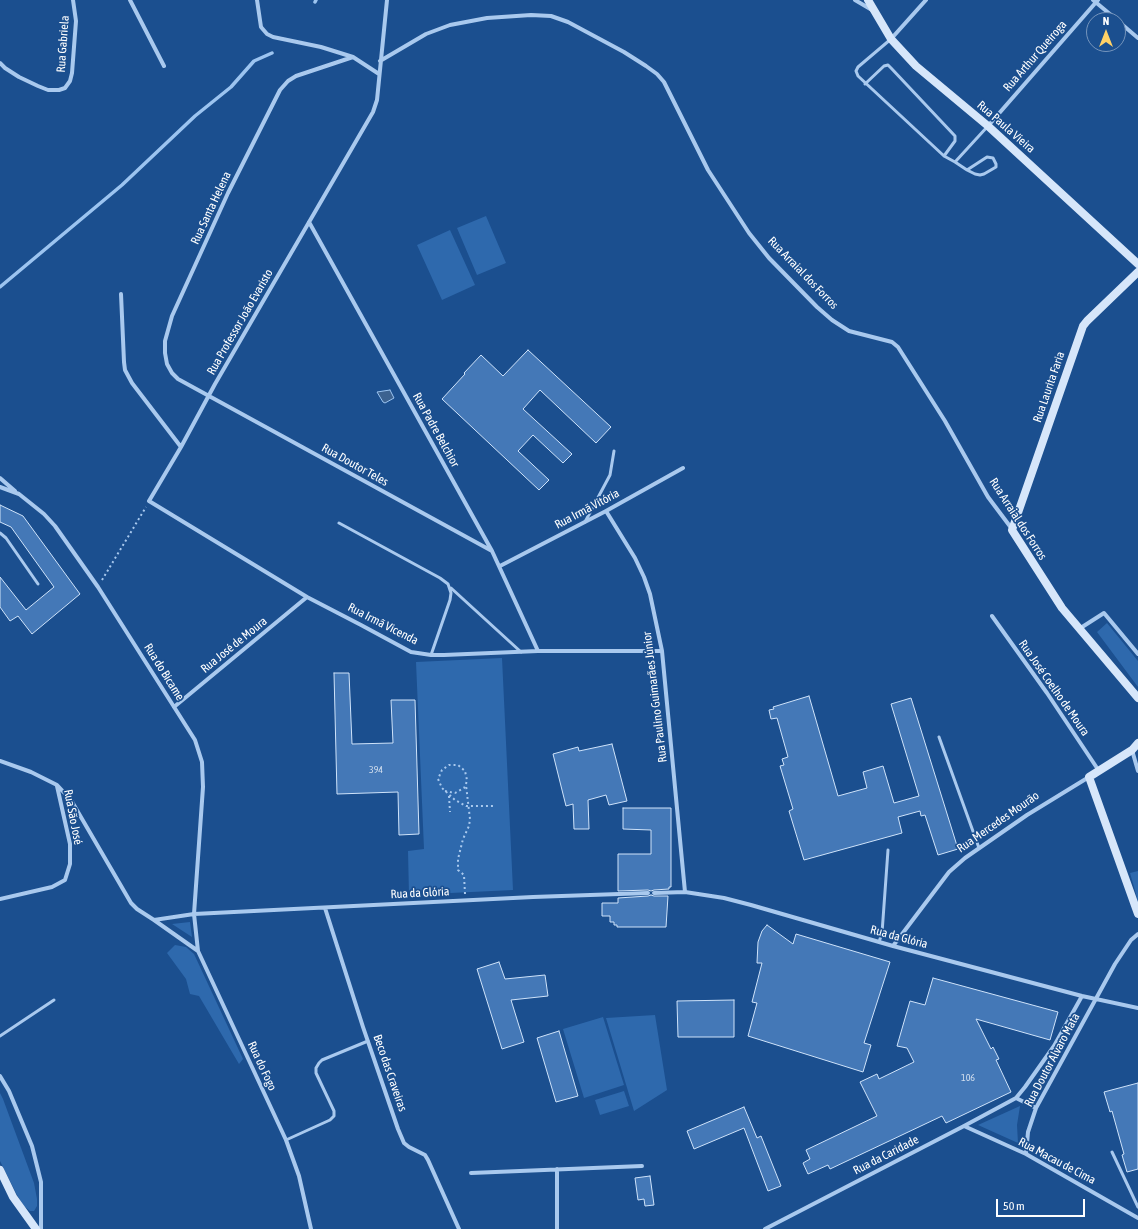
<!DOCTYPE html>
<html>
<head>
<meta charset="utf-8">
<style>
	body { margin:0 }
	#map { position:relative; width:1138px; height:1229px; overflow:hidden; background:#1b4f8f; font-family:"Asap Condensed",sans-serif }
	canvas { display:block }
	.north { position:absolute; left:1086px; top:12px; width:40px; height:40px; box-sizing:border-box; background:#1b4f8f; border:1px solid #7695bc; border-radius:50%; rotate:0deg; font-size:11px; font-weight:700; line-height:16px; text-align:center; color:#fff }
	.north::after { content:''; display:block; margin:auto; width:14px; height:18px; background:#ffd166; clip-path:polygon(50% 0,100% 100%,50% 72%,0 100%) }
	.scale { position:absolute; left:996px; top:1199px; width:89px; height:18px; box-sizing:border-box; border:2px solid #fff; border-top:0; padding-left:5px; font-size:12px; line-height:14px; white-space:nowrap; color:#fff; -webkit-text-stroke:3px #1b4f8f; paint-order:stroke }
</style>
</head>
<body>
<div id="map">
<canvas width="1138" height="1229"></canvas>
<div class="north">N</div>
<div class="scale">50 m</div>
</div>
<script>
const c = document.querySelector('canvas').getContext('2d');
c.lineJoin = 'round';
function fillPath(path, color) {
  c.fillStyle = color;
  c.fill(path, 'evenodd');
}
function toPath(rows) {
  const path = new Path2D();
  for (const r of rows) {
    path.moveTo(r[0], r[1]);
    for (let i = 2; i < r.length; i += 2) path.lineTo(r[i], r[i + 1]);
  }
  return path;
}
function trace(path, color, width, dash) {
  c.strokeStyle = color;
  c.lineWidth = width;
  c.lineCap = dash ? 'butt' : 'round';
  c.setLineDash(dash || []);
  c.stroke(path);
}
function label(font, color, halo, rows, align = 'center') {
  c.font = font + ' "Asap Condensed",sans-serif';
  c.lineWidth = 3.5;
  c.setLineDash([]);
  c.textBaseline = 'middle';
  c.strokeStyle = halo;
  c.fillStyle = color;
  for (const [text, x, y, turn = 0] of rows) {
    c.save();
    c.translate(x, y);
    c.rotate((+turn || 0) * Math.PI / 180);
    c.textAlign = isNaN(turn) ? turn : align;
    if (halo) c.strokeText(text, 0, 0);
    c.fillText(text, 0, 0);
    c.restore();
  }
}
const green = toPath([
	[486,216,506,263,477,275,457,228],
	[450,230,475,285,442,300,417,245],
	[1107,623,1138,661,1138,687,1097,632],
	[502,658,513,890,409,895,408,851,424,849,416,662],
	[1138,871,1138,901,1130,873],
	[190,922,192,937,172,924],
	[175,945,186,947,194,954,243,1059,239,1064,199,996,190,994,186,979,167,953],
	[655,1015,667,1090,634,1111,606,1018],
	[603,1017,624,1085,584,1098,563,1029],
	[624,1091,629,1106,600,1115,595,1100],
	[0,1093,3,1099,34,1183,37,1199,37,1206,34,1211,30,1211,24,1206,17,1195,0,1161],
	[1020,1106,1017,1125,1018,1143,978,1125]
]);
const water = toPath([
	[390,390,394,398,385,403,383,402,377,392,390,390]
]);
const stream = toPath([
	[315,2,316,0],
	[0,287,122,185,195,116,231,87,254,61,272,53]
]);
const building = toPath([
	[528,350,611,427,596,443,540,390,523,409,572,454,563,463,533,435,518,451,549,480,539,490,442,399,465,374,464,373,481,355,503,376,528,350],
	[0,505,23,516,80,594,32,634,18,616,10,621,0,607,0,577,26,610,54,587,11,527,0,522,0,505],
	[334,673,349,673,352,744,393,743,391,700,415,700,419,834,399,835,398,792,337,794,334,673],
	[809,696,838,796,867,788,863,772,883,766,894,803,919,796,891,704,911,698,958,849,938,855,925,815,921,816,920,811,898,817,902,833,804,860,789,811,793,809,780,766,784,765,782,759,788,757,777,718,771,719,769,710,774,709,773,707,809,696],
	[612,744,627,801,609,805,606,795,588,800,589,829,574,829,573,804,566,806,553,754,578,747,579,751,612,744],
	[623,808,671,808,671,887,669,887,669,889,654,890,651,891,648,890,618,891,618,854,651,854,651,830,623,829,623,808],
	[651,895,654,896,668,896,666,927,617,927,617,925,614,925,614,922,610,922,610,916,602,916,602,903,618,903,618,898,648,896,651,895],
	[767,925,793,944,796,934,890,962,864,1043,871,1045,863,1072,748,1036,757,1003,752,1002,762,963,757,963,758,942,762,931,767,925],
	[499,962,505,979,545,975,548,996,511,1000,524,1042,502,1049,477,969,499,962],
	[933,978,1058,1012,1050,1040,976,1019,991,1049,993,1047,999,1059,996,1060,1011,1092,946,1123,942,1116,830,1169,828,1165,808,1174,803,1163,810,1159,806,1150,877,1116,860,1082,877,1074,879,1079,914,1062,907,1048,897,1046,910,1001,925,1005,933,978],
	[734,1000,734,1037,678,1037,677,1001,734,1000],
	[559,1031,578,1096,556,1102,537,1038,559,1031],
	[1138,1083,1138,1169,1127,1172,1122,1155,1124,1154,1112,1111,1110,1112,1104,1092,1138,1083],
	[744,1107,757,1138,761,1136,781,1186,768,1191,744,1128,694,1149,687,1131,744,1107],
	[650,1176,654,1205,645,1206,644,1199,638,1200,635,1178,650,1176]
]);
const path = toPath([
	[102,580,146,507],
	[445,791,455,793,464,788,466,784,467,780,465,771,458,765,449,765,442,770,438,779,442,788,455,800,466,806,493,806],
	[449,796,450,812],
	[465,894,464,875,458,870,458,859,463,839,469,826,470,819,466,785]
]);
const service = toPath([
	[891,39,858,67,856,71,858,76,944,156,955,162,988,126],
	[865,84,884,66,888,65,891,68,955,136,955,141,944,156],
	[955,162,967,170,975,174,980,175,984,174,996,167,996,164,993,158,987,157,967,170],
	[585,522,610,475,614,451],
	[339,523,440,578,448,584,451,593,450,600,431,655],
	[0,533,6,538,38,584],
	[451,588,521,652],
	[939,737,979,848],
	[879,942,882,933,888,850],
	[0,1036,54,1000],
	[286,1140,330,1120,334,1116,334,1111,316,1073,316,1068,319,1063,322,1060,368,1041],
	[1112,1152,1138,1207]
]);
const minor = toPath([
	[130,0,164,66],
	[257,0,261,27,267,34,273,37,321,47,353,57,379,74],
	[387,0,377,100,373,112,215,384,181,447,149,501,307,597,361,625,411,652,431,655,444,655,538,651,662,651],
	[855,0,872,10],
	[1093,0,1117,20],
	[1118,21,1138,38],
	[891,39,926,0],
	[353,57,296,76,288,81,280,90,228,193,172,316,165,341,165,353,167,364,172,373,178,379,492,551],
	[380,61,426,34,450,25,487,18,531,15,551,16,568,22,624,52,646,66,657,74,664,82,708,170,749,233,769,258,817,307,832,320,849,331,892,342,898,347,945,421,988,497,1012,529],
	[0,63,5,68,19,77,38,86,48,90,59,90,65,88,70,81,72,73,76,21,73,0],
	[988,126,1098,0],
	[309,222,492,551,538,651],
	[121,294,124,362,125,370,132,383,181,447],
	[0,478,15,491],
	[0,487,19,494,44,514,55,526,98,587,195,740,202,762,203,787,194,914,198,951,286,1140,299,1176,311,1229],
	[606,511,635,558,644,577,650,594,662,651,685,892],
	[500,566,606,511,683,468],
	[992,616,1047,693,1099,771],
	[1079,629,1104,613,1138,654],
	[174,707,307,597],
	[1132,750,1138,771],
	[0,761,31,772,57,785,71,800,131,903,137,909,154,920,194,914,533,897,648,893],
	[654,893,685,892,724,898,751,905,893,946,1082,996,1138,1008],
	[0,899,52,887,65,880,70,864,70,844,57,786],
	[325,908,363,1027,398,1129,404,1143,409,1147,425,1155,428,1160,459,1229],
	[154,920,198,951],
	[893,946,949,872,965,858,1027,815,1089,777],
	[0,1076,9,1091,32,1146,41,1182,41,1229],
	[1016,1098,1036,1108],
	[964,1126,1026,1154,1138,1218],
	[1026,1154,1028,1132,1036,1108,1115,964,1131,940,1138,934],
	[557,1169,557,1229],
	[471,1173,642,1166],
	[765,1229,964,1126,1016,1098,1025,1087,1054,1046,1082,996]
]);
const secondary = toPath([
	[868,0,891,39,916,66,988,126,1138,264],
	[1138,272,1087,321,1083,326,1012,530,1062,608,1138,698],
	[1138,743,1132,750,1089,777,1138,914],
	[0,1170,13,1197,36,1229]
]);
const numberNames = [
	["394",376,770],
	["106",968,1078]
];
const streetNames = [
	["Rua Gabriela",63,44,-86],
	["Rua Arthur Queiroga",1035,56,-49],
	["Rua Paula Vieira",1006,127,41],
	["Rua Santa Helena",211,208,-65],
	["Rua Arraial dos Forros",803,273,46],
	["Rua Professor João Evaristo",240,322,-60],
	["Rua Laurita Faria",1049,387,-71],
	["Rua Padre Belchior",436,430,61],
	["Rua Doutor Teles",355,465,29],
	["Rua Irmã Vitória",587,509,-28],
	["Rua Arraial dos Forros",1018,519,57],
	["Rua Irmã Vicenda",383,624,27],
	["Rua José de Moura",234,645,-39],
	["Rua do Bicame",164,672,58],
	["Rua José Coelho de Moura",1054,688,55],
	["Rua Paulino Guimarães Júnior",655,697,-97],
	["Rua São José",73,817,79],
	["Rua Mercedes Mourão",998,822,-35],
	["Rua da Glória",420,893,-3],
	["Rua da Glória",899,937,15],
	["Rua Doutor Alvaro Mata",1052,1060,-62],
	["Rua do Fogo",262,1066,65],
	["Beco das Craveiras",390,1073,71],
	["Rua da Caridade",886,1155,-27],
	["Rua Macau de Cima",1057,1161,28]
];
fillPath(green, '#2e69ad');
fillPath(water, '#3c6290');
trace(water, '#9cc4f0', 1);
trace(stream, '#9cc4f0', 3.5);
fillPath(building, '#4478b7');
trace(building, '#cfe3fa', 1);
trace(path, '#a9c9ee', 2, [2, 3]);
trace(service, '#a9c9ee', 3);
trace(minor, '#a9c9ee', 4);
trace(secondary, '#d6e6fa', 8);
label('10px', '#d0dded', null, numberNames);
label('12px', '#fff', '#1b4f8f', streetNames);
</script>
</body>
</html>
